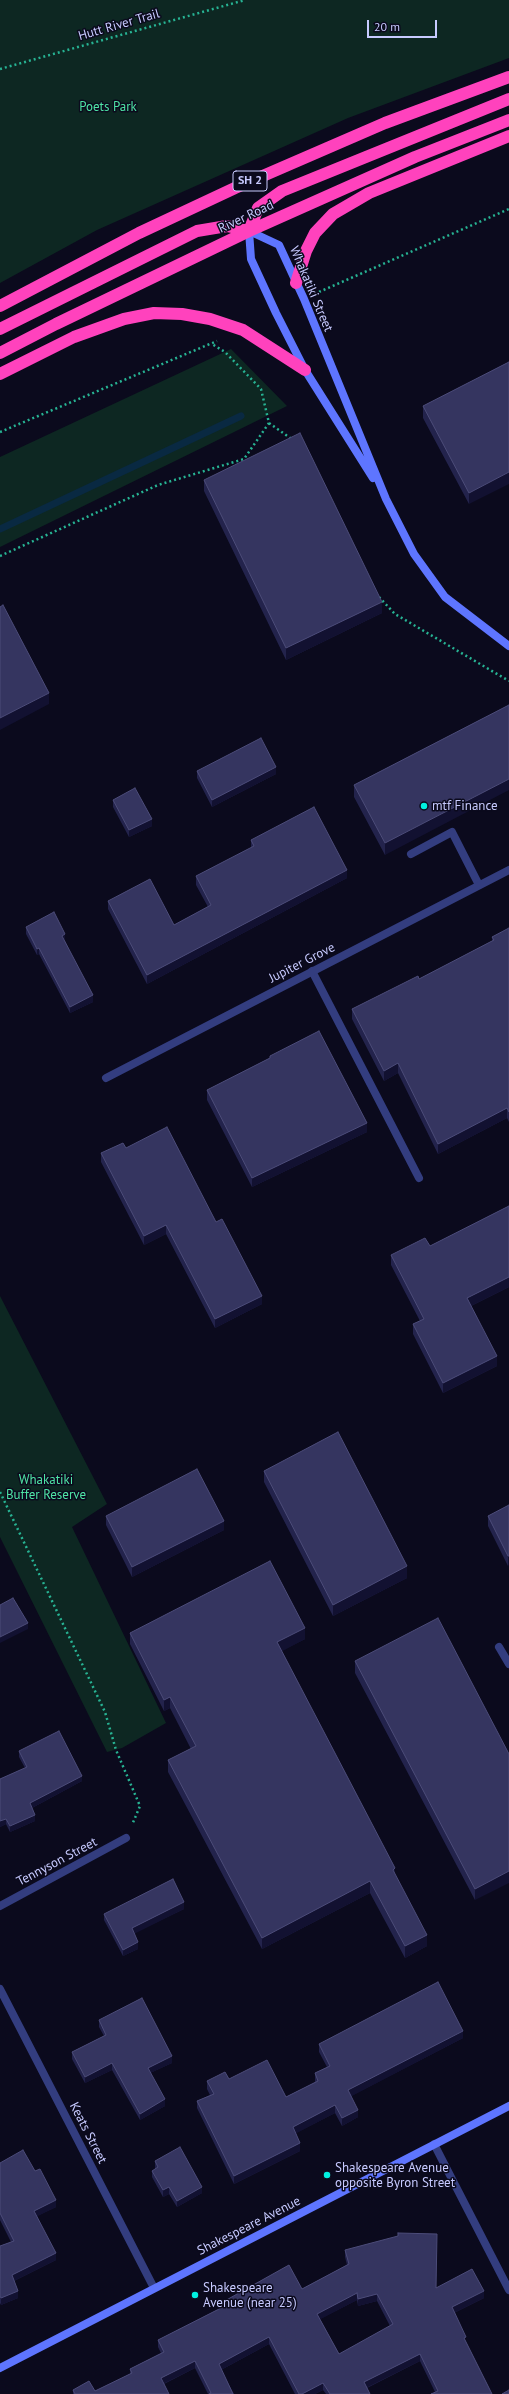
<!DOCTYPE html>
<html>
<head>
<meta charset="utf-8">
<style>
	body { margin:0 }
	#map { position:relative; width:509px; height:2394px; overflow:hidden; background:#0b0a1d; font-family:"PT Sans",sans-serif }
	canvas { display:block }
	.scale { position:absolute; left:367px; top:20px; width:70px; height:18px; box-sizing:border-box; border:2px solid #c7caff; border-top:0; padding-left:5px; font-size:12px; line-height:14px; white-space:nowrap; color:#c7caff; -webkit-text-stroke:3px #0b0a1d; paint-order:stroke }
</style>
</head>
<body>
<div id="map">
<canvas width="509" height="2394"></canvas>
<div class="scale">20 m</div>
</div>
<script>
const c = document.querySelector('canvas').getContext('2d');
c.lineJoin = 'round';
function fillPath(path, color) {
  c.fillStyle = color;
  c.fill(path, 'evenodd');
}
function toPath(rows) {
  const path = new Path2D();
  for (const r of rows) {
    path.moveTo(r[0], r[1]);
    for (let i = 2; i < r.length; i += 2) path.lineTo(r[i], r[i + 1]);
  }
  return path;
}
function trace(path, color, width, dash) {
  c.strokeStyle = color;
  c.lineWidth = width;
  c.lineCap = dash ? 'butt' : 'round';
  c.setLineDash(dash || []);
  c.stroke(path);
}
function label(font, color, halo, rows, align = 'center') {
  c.font = font + ' "PT Sans",sans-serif';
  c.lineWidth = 3;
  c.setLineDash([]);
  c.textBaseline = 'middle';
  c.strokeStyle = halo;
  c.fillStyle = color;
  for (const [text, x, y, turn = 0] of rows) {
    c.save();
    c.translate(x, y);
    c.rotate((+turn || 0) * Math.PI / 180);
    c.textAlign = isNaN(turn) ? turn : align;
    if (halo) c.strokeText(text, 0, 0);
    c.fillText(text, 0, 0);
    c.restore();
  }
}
const green = toPath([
	[0,0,509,0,509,58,348,118,97,230,0,283],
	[231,349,287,406,0,547,0,457],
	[0,1296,107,1504,72,1527,166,1723,122,1748,107,1752,0,1537]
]);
const stream = toPath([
	[0,529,241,416]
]);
const path = toPath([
	[0,69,245,0],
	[319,292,509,209],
	[269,423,293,440],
	[0,432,217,341],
	[0,556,158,485,244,459,269,423,261,389,225,352,212,344],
	[379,597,395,614,509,681],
	[0,1492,105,1712,116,1750,140,1806,132,1825]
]);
const lane = toPath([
	[411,854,452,832,479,885],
	[312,971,419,1178],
	[499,1647,509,1664]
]);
const street = toPath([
	[106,1078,509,870],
	[0,1906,126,1838],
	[0,1989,154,2288],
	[434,2144,509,2290]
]);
const secondary = toPath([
	[249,231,279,245,304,299,386,499,414,554,445,597,509,646],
	[249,231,251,259,276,313,305,370,373,478],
	[0,2368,509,2106]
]);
const highway = toPath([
	[249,231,258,208,282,191,509,99],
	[296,283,306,251,315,233,333,214,369,193,509,136],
	[0,306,139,233,235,188,385,123,509,77],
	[0,329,197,231,227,226,249,231],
	[0,353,56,324,249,231,415,157,509,120],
	[0,374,74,337,124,319,154,313,182,314,210,319,243,330,305,370]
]);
const wall = toPath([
	[509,362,469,504,423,418,423,406],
	[204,480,382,613,286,660,204,491],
	[509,705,385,855,354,797,354,785],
	[197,771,276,774,212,807,197,778],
	[113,800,152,826,129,837,113,807],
	[251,840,347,878,147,984,108,909,108,901,174,925,208,907,196,885,196,876,251,848],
	[26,927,65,941,93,1002,70,1013,39,954,37,955,26,934],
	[509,928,509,1122,507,1118,438,1154,398,1073,384,1081,352,1019,352,1009,419,979,492,941,492,937],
	[270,1056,367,1132,252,1187,207,1100,207,1090,270,1058],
	[126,1148,216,1222,262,1304,215,1328,166,1234,144,1245,101,1162,101,1153],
	[509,1206,509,1287,471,1306,497,1366,443,1393,413,1334,413,1324,420,1321,391,1265,391,1255,430,1246],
	[264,1471,407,1578,333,1616,264,1482],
	[509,1505,508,1566,488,1526,488,1516],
	[106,1516,224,1530,132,1577,106,1525],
	[130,1633,305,1639,281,1651,395,1875,427,1946,405,1958,370,1893,262,1949,168,1772,168,1760,191,1749,170,1708,164,1711,130,1644],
	[355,1661,509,1754,475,1900,355,1673],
	[19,1751,82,1781,32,1808,35,1821,10,1832,6,1824,0,1827,0,1779,25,1768,19,1757],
	[184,1909,134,1933,138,1949,123,1956,104,1920,104,1914],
	[99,2020,172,2063,150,2073,165,2106,140,2120,112,2070,85,2083,72,2059,72,2052,104,2036,99,2027],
	[463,2038,351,2096,358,2117,342,2126,335,2113,296,2133,300,2151,234,2184,197,2108,197,2101,210,2095,207,2089,207,2081,229,2079,286,2097,315,2082,315,2073,327,2067,319,2052,319,2044],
	[155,2161,202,2193,177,2207,169,2194,163,2197,152,2177,152,2171,155,2169],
	[0,2163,56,2207,37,2216,56,2260,14,2281,18,2298,1,2305,0,2303,0,2246,11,2242,0,2220],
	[345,2250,436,2287,484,2298,454,2313,466,2342,492,2394,435,2392,420,2361,367,2388,370,2394,326,2394,323,2390,315,2394,295,2394,269,2344,221,2370,234,2394,208,2394,195,2368,164,2384,169,2394,73,2394,73,2390,95,2391,130,2374,130,2369,161,2353,158,2347,158,2340,221,2308,221,2303,302,2289,347,2265,345,2257],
	[357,2300,358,2306,377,2301,390,2326,339,2354,320,2319]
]);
const shadedWall = toPath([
	[509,472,509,484,469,504,469,493],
	[382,602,382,613,286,660,286,648],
	[49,693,49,704,0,730,0,718],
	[276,767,276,774,212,807,212,800],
	[509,779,509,790,385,855,385,843],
	[152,819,152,826,129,837,129,830],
	[347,870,347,878,147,984,147,975],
	[65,934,65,941,62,936],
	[39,948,39,954,37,955,37,949],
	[93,995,93,1002,70,1013,70,1007],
	[398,1063,398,1073,384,1081,384,1071],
	[507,1108,507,1118,438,1154,438,1144],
	[367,1123,367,1132,252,1187,252,1178],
	[166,1225,166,1234,144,1245,144,1236],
	[509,1277,509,1287,467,1308,467,1298],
	[262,1296,262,1304,215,1328,215,1319],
	[497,1356,497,1366,443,1393,443,1383],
	[224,1521,224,1530,132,1577,132,1567],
	[508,1556,509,1556,509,1565,508,1566],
	[407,1566,407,1578,333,1616,333,1605],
	[28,1623,28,1629,0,1643,0,1637],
	[305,1628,305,1639,277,1654,277,1642],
	[170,1697,170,1708,164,1711,164,1700],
	[82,1776,82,1781,30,1809,30,1803],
	[35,1815,35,1821,10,1832,10,1826],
	[6,1819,6,1824,0,1827,0,1821],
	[395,1868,395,1880,393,1870],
	[509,1871,509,1883,475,1900,475,1889],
	[370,1881,370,1893,262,1949,262,1938],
	[184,1902,184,1909,132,1935,132,1928],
	[427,1935,427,1946,405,1958,405,1946],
	[138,1942,138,1949,123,1956,123,1950],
	[463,2031,463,2038,348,2098,348,2090],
	[172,2056,172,2063,148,2074,148,2068],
	[112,2063,112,2070,85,2083,85,2077],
	[165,2099,165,2106,140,2120,140,2114],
	[335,2105,335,2113,293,2135,293,2127],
	[358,2110,358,2117,342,2126,342,2118],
	[300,2143,300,2151,234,2184,234,2176],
	[169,2187,169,2194,163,2197,163,2190],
	[202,2187,202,2193,177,2207,177,2201],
	[56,2200,56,2207,34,2218,34,2211],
	[56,2253,56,2260,12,2282,12,2275],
	[18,2291,18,2298,1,2305,1,2298],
	[484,2291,484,2298,452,2314,452,2307],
	[357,2293,357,2300,317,2321,317,2314],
	[377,2294,377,2301,358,2306,358,2299],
	[269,2337,269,2344,219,2371,219,2364],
	[420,2354,420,2361,364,2389,364,2382],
	[195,2361,195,2368,161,2385,161,2378],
	[323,2383,323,2390,315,2394,302,2394]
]);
const building = toPath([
	[509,362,509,472,469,493,423,406,509,362],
	[300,433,382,602,286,648,204,480,300,433],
	[3,605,49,693,0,718,0,607,3,605],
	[509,705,509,779,385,843,354,785,509,705],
	[261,738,276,767,212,800,197,771,261,738],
	[135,788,152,819,129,830,113,800,135,788],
	[314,807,347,870,147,975,108,901,150,879,174,925,211,905,196,876,254,846,251,840,314,807],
	[54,912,65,934,62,936,93,995,70,1007,39,948,37,949,26,927,54,912],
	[509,928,509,1112,507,1108,438,1144,398,1063,384,1071,352,1009,418,976,419,979,494,940,492,937,509,928],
	[319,1031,367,1123,252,1178,207,1090,270,1058,270,1056,319,1031],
	[167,1127,216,1222,222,1219,262,1296,215,1319,166,1225,144,1236,101,1153,123,1143,126,1148,167,1127],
	[509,1206,509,1277,467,1298,497,1356,443,1383,413,1324,424,1319,391,1255,425,1238,430,1246,509,1206],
	[338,1432,407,1566,333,1605,264,1471,338,1432],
	[197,1469,224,1521,132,1567,106,1516,197,1469],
	[509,1505,509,1556,508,1556,488,1516,509,1505],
	[270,1561,305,1628,277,1642,395,1868,393,1870,427,1935,405,1946,370,1881,262,1938,168,1760,196,1746,170,1697,164,1700,130,1633,270,1561],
	[13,1598,28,1623,0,1637,0,1605,13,1598],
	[438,1618,509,1754,509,1871,475,1889,355,1661,438,1618],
	[59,1731,82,1776,30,1803,35,1815,10,1826,6,1819,0,1821,0,1779,27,1767,19,1751,59,1731],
	[173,1879,184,1902,132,1928,138,1942,123,1950,104,1914,173,1879],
	[438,1982,463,2031,348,2090,358,2110,342,2118,335,2105,293,2127,300,2143,234,2176,197,2101,214,2094,207,2081,225,2072,229,2079,267,2060,286,2097,318,2081,315,2073,330,2066,319,2044,438,1982],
	[142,1998,172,2056,148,2068,165,2099,140,2114,112,2063,85,2077,72,2052,106,2035,99,2020,142,1998],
	[180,2147,202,2187,177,2201,169,2187,163,2190,152,2171,158,2167,155,2161,180,2147],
	[23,2150,35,2171,40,2169,56,2200,34,2211,56,2253,12,2275,18,2291,1,2298,0,2296,0,2246,14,2241,0,2213,0,2163,23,2150],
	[398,2233,437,2234,436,2288,472,2269,484,2291,452,2307,466,2337,464,2338,492,2394,431,2394,438,2391,420,2354,364,2382,370,2394,330,2394,323,2383,302,2394,299,2394,269,2337,219,2364,233,2394,209,2394,211,2393,195,2361,161,2378,169,2394,75,2394,73,2390,89,2381,95,2391,132,2373,130,2369,164,2352,158,2340,223,2307,221,2303,289,2265,302,2289,349,2264,345,2250,398,2236,398,2233],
	[357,2293,358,2299,377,2294,393,2324,339,2354,317,2314,357,2293],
	[509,2390,509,2394,502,2394,509,2390]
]);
const markers = [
	[424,806,4,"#00f2e1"],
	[327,2175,4,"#00f2e1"],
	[195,2295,4,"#00f2e1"]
];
const shields = [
	[250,181,34]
];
const shieldNames = [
	["SH 2",250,181]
];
const streetNames = [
	["Hutt River Trail",119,25,-16],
	["River Road",246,217,-25],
	["Whakatiki Street",311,289,67],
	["Jupiter Grove",302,963,-27],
	["Tennyson Street",57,1862,-28],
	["Keats Street",88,2133,63],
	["Shakespeare Avenue",249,2226,-27]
];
const parkNames = [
	["Poets Park",108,107],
	["Whakatiki",46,1480],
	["Buffer Reserve",46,1495]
];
const poiNames = [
	["mtf Finance",432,806],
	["Shakespeare Avenue",335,2168],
	["opposite Byron Street",335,2183],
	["Shakespeare",203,2288],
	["Avenue (near 25)",203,2303]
];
fillPath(green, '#0d2722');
trace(stream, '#092942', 7);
trace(path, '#27b393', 2.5, [2, 3]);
trace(lane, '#333d7f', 8);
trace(street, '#333d7f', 8);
trace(secondary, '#5e75ff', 8);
trace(highway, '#ff42bd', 12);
fillPath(wall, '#23234c');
fillPath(shadedWall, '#121131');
fillPath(building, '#353560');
trace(building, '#4c4c79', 1);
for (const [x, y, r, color] of markers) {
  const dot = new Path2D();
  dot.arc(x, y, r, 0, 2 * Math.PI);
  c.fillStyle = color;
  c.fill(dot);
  trace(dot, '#0b0a1d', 1.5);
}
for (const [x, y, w] of shields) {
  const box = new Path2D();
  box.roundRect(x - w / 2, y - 10, w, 20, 3);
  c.fillStyle = '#0b0a1d';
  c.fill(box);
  trace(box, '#c7caff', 1);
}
label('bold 12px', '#c7caff', null, shieldNames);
label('13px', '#c7caff', '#0b0a1d', streetNames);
label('13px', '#4ee4a5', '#0b0a1d', parkNames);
label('13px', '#c7caff', '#0b0a1d', poiNames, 'left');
</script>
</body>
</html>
